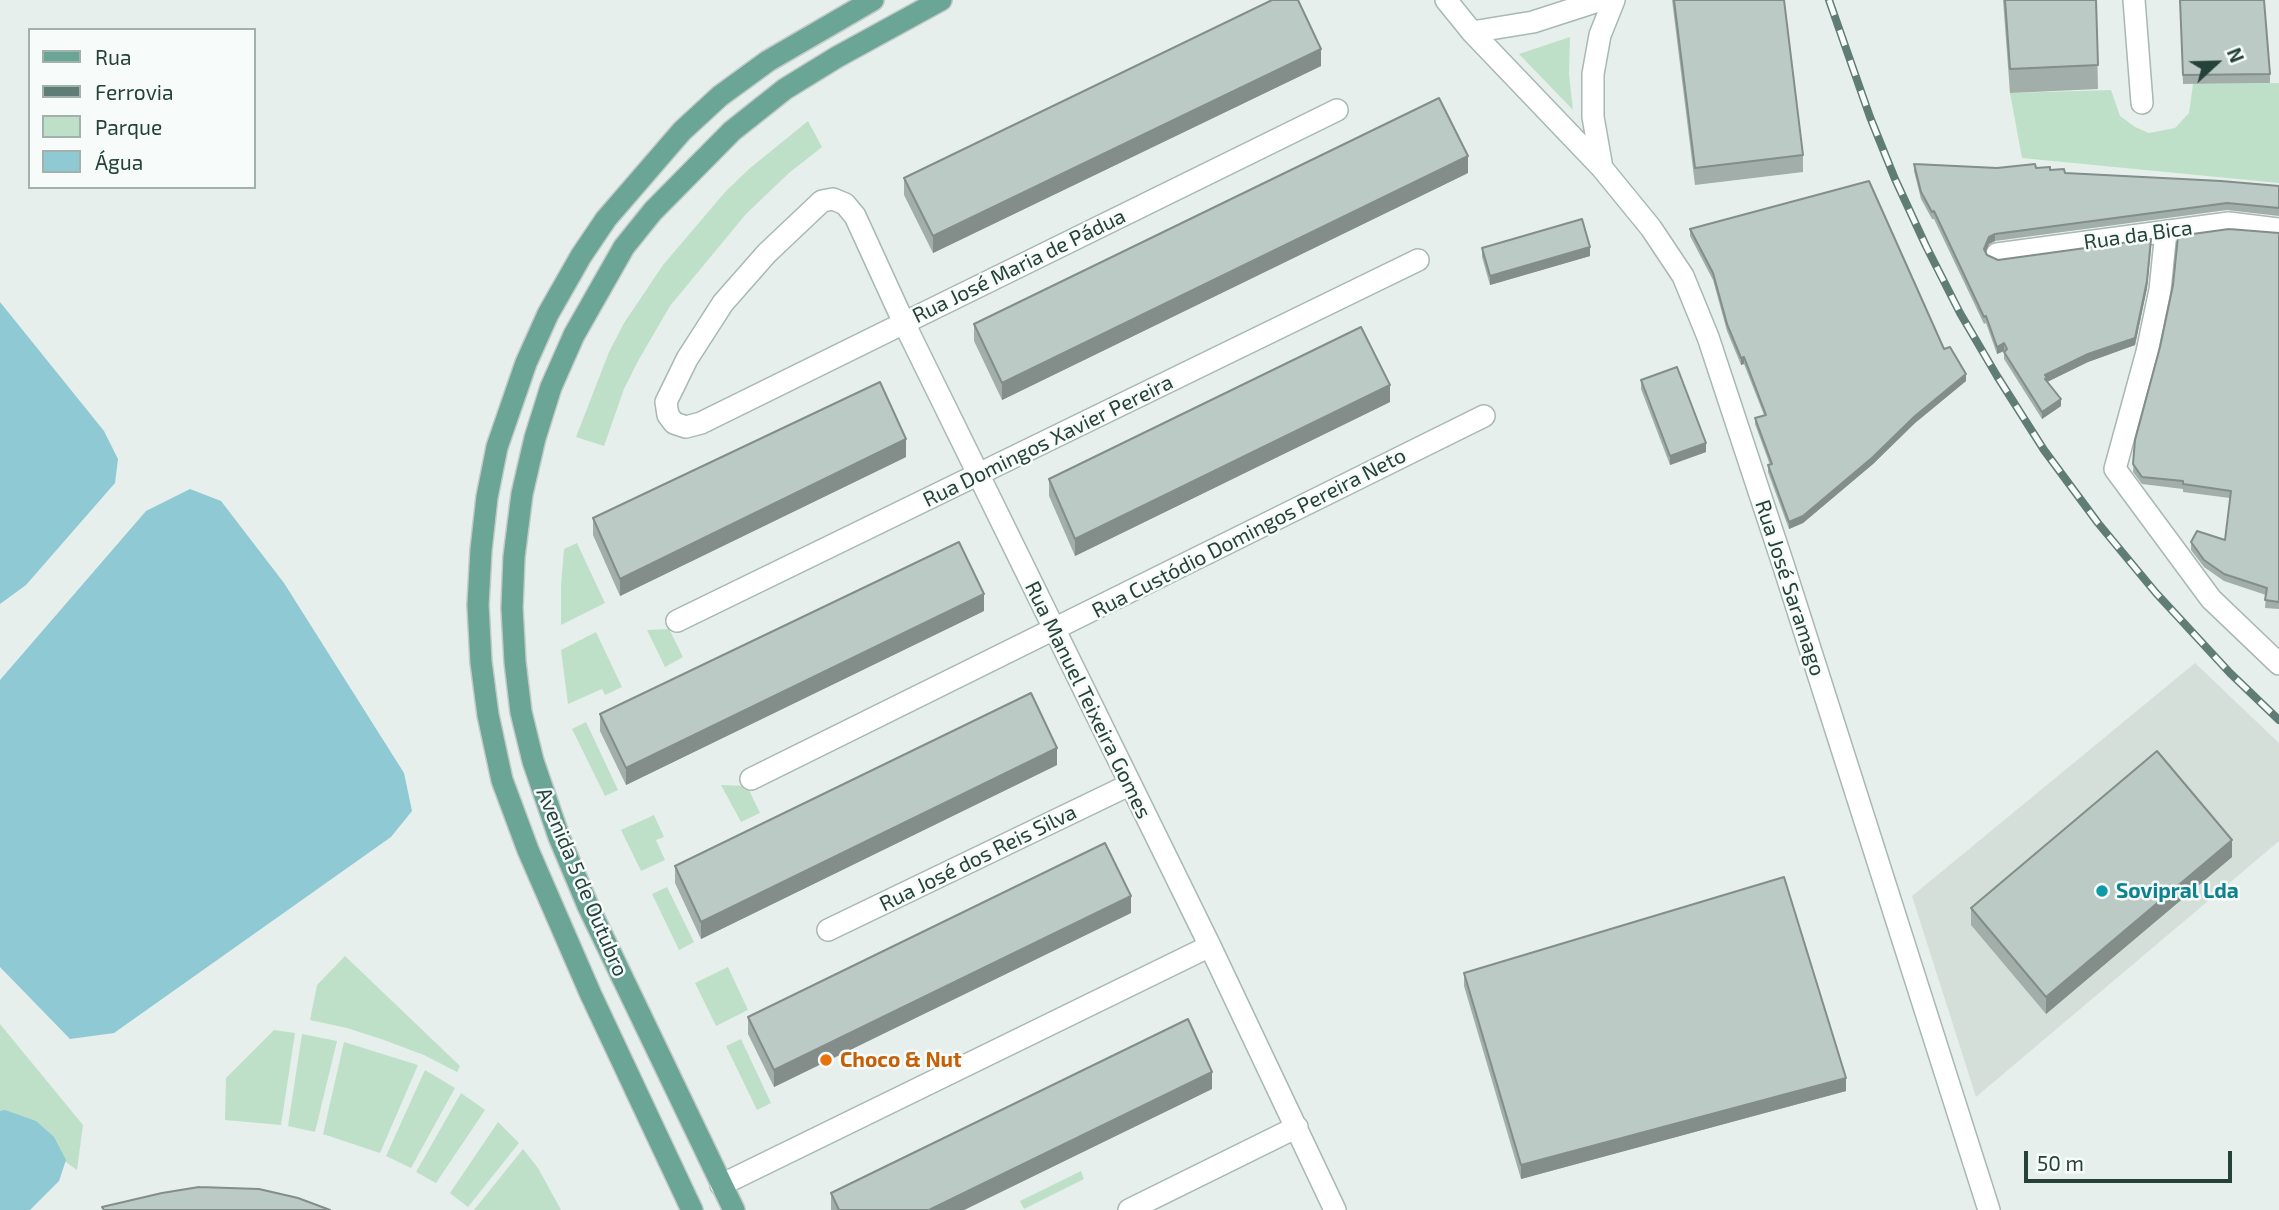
<!DOCTYPE html>
<html>
<head>
<meta charset="utf-8">
<style>
	body { margin:0 }
	#map { position:relative; width:2279px; height:1210px; overflow:hidden; background:#e6efeb; font-family:"Exo 2",sans-serif }
	canvas { display:block }
	.legend { position:absolute; left:28px; top:28px; width:228px; height:161px; box-sizing:border-box; background:#f7fbf9; border:2px solid #a3b1ad; margin:0; padding:9px 12px; list-style:none; font-size:21px; color:#24423a }
	.legend li { display:flex; align-items:center; gap:14px; height:35px }
	.legend b { width:35px; border:2px solid #a3b1ad }
	.north { position:absolute; left:2181px; top:28px; width:70px; height:70px; -webkit-text-stroke:5px #f7fbf9; paint-order:stroke; rotate:68deg; font-size:19px; font-weight:700; line-height:28px; text-align:center; color:#24423a }
	.north::after { content:''; display:block; margin:auto; width:24px; height:32px; background:#24423a; clip-path:polygon(50% 0,100% 100%,50% 72%,0 100%) }
	.scale { position:absolute; left:2024px; top:1151px; width:208px; height:32px; box-sizing:border-box; border:4px solid #24423a; border-top:0; padding-left:9px; font-size:21px; line-height:24px; white-space:nowrap; color:#24423a; -webkit-text-stroke:5px #f7fbf9; paint-order:stroke }
</style>
</head>
<body>
<div id="map">
<canvas width="2279" height="1210"></canvas>
<ul class="legend">
<li><b style="height:9px;background:#6aa596"></b>Rua</li>
<li><b style="height:9px;background:#5f7d75"></b>Ferrovia</li>
<li><b style="height:19px;background:#bfe0c8"></b>Parque</li>
<li><b style="height:19px;background:#8ec9d4"></b>Água</li>
</ul>
<div class="north">N</div>
<div class="scale">50 m</div>
</div>
<script>
const c = document.querySelector('canvas').getContext('2d');
c.lineJoin = 'round';
function fillPath(path, color) {
  c.fillStyle = color;
  c.fill(path, 'evenodd');
}
function toPath(rows) {
  const path = new Path2D();
  for (const r of rows) {
    path.moveTo(r[0], r[1]);
    for (let i = 2; i < r.length; i += 2) path.lineTo(r[i], r[i + 1]);
  }
  return path;
}
function trace(path, color, width, dash) {
  c.strokeStyle = color;
  c.lineWidth = width;
  c.lineCap = dash ? 'butt' : 'round';
  c.setLineDash(dash || []);
  c.stroke(path);
}
function label(font, color, halo, rows, align = 'center') {
  c.font = font + ' "Exo 2",sans-serif';
  c.lineWidth = 5;
  c.setLineDash([]);
  c.textBaseline = 'middle';
  c.strokeStyle = halo;
  c.fillStyle = color;
  for (const [text, x, y, turn = 0] of rows) {
    c.save();
    c.translate(x, y);
    c.rotate((+turn || 0) * Math.PI / 180);
    c.textAlign = isNaN(turn) ? turn : align;
    if (halo) c.strokeText(text, 0, 0);
    c.fillText(text, 0, 0);
    c.restore();
  }
}
const built = toPath([
	[2195,663,2279,743,2279,841,1976,1097,1912,896]
]);
const green = toPath([
	[1570,37,1569,74,1573,110,1519,54],
	[2279,83,2279,183,2022,158,2010,93,2111,90,2120,116,2135,127,2149,133,2175,128,2189,113,2193,84],
	[808,121,822,147,789,173,746,214,670,306,638,361,624,389,604,446,576,437,609,352,624,323,663,265,726,191,749,169],
	[577,543,605,603,561,625,561,585,564,549],
	[669,629,683,657,665,667,647,630],
	[596,632,622,687,605,695,602,689,568,704,561,650],
	[586,722,618,790,605,796,572,729],
	[721,785,747,786,760,813,741,822],
	[654,815,664,837,656,840,665,860,641,871,621,830],
	[667,887,694,942,679,950,652,894],
	[345,956,460,1066,457,1072,424,1055,384,1040,347,1028,310,1020,317,985],
	[728,967,748,1010,716,1026,695,983],
	[0,1024,83,1125,77,1170,0,1115],
	[274,1030,295,1033,281,1125,225,1120,226,1078],
	[302,1034,337,1041,315,1132,288,1126],
	[741,1039,771,1103,757,1110,726,1046],
	[344,1042,418,1065,380,1153,323,1134],
	[425,1070,455,1088,411,1168,386,1156],
	[461,1093,485,1110,436,1183,416,1172],
	[498,1122,519,1143,468,1207,450,1193],
	[523,1149,538,1168,561,1210,474,1210],
	[1081,1171,1084,1179,1024,1209,1020,1201]
]);
const water = toPath([
	[0,302,104,431,118,459,115,483,26,585,0,604],
	[190,489,221,501,284,583,404,773,412,811,391,837,114,1033,70,1039,0,967,0,680,146,511],
	[5,1110,36,1121,54,1137,66,1160,59,1181,30,1210,0,1210,0,1111]
]);
const minor = toPath([
	[1446,0,1472,32,1602,168,1651,228,1683,276,1708,337,1783,564,1989,1210],
	[2134,0,2142,103],
	[1472,32,1533,22,1601,0],
	[1602,168,1593,117,1593,74,1600,35,1614,0],
	[2166,231,2160,290,2147,352,2115,469,2211,599,2279,664],
	[1997,254,2229,223,2279,229],
	[677,621,1418,260],
	[751,779,1484,416],
	[828,930,1129,785],
	[721,1185,1210,946],
	[1129,1210,1297,1127],
	[1335,1210,1210,946,904,323,855,216,845,204,833,199,822,201,767,253,723,303,687,359,666,402,668,415,674,423,686,427,701,423,904,323,1337,110]
]);
const major = toPath([
	[692,1210,591,995,528,850,502,780,488,715,481,662,478,605,481,550,487,497,497,447,526,363,548,314,581,256,606,219,682,131,720,96,768,61,873,0],
	[734,1210,588,906,559,837,533,761,521,712,515,662,512,608,514,557,522,494,535,438,551,387,574,335,624,247,653,211,732,131,785,89,837,57,941,0]
]);
const rail = toPath([
	[1829,0,1870,117,1895,179,1926,246,1960,313,1997,376,2044,450,2098,523,2156,593,2230,673,2279,720]
]);
const wall = toPath([
	[1672,0,1784,0,1803,155,1803,172,1695,185],
	[2003,0,2096,0,2098,89,2010,93],
	[2180,0,2270,74,2270,83,2183,84],
	[1321,66,933,253,904,195,904,178],
	[1914,164,1997,168,2036,168,2065,173,2279,186,2279,216,2227,210,1995,241,1989,244,1986,252,1987,255,1998,260,2151,247,2147,288,2135,345,2088,362,2047,382,2061,406,2042,419,2004,359,2004,351,1997,354,1986,323,1984,324,1934,219,1932,219,1921,199,1914,171],
	[1468,173,1002,400,974,341,974,324],
	[1690,229,1944,349,1966,381,1915,423,1873,464,1803,523,1789,529,1768,472,1768,465,1770,465,1755,424,1755,418,1764,415,1744,364,1741,365,1727,331,1713,280,1690,236],
	[2279,233,2279,609,2265,608,2266,595,2224,581,2204,567,2191,550,2191,542,2225,540,2230,498,2183,492,2183,489,2142,484,2133,472,2135,440],
	[1482,248,1590,256,1490,285,1482,257],
	[1641,380,1706,452,1670,465,1641,389],
	[1390,402,1075,556,1049,496,1049,479],
	[906,457,620,596,593,535,593,518],
	[984,611,626,785,600,731,600,714],
	[1057,765,701,939,675,883,675,866],
	[2232,857,2046,1014,1971,925,1971,908],
	[1131,913,774,1087,748,1034,748,1017],
	[1464,973,1846,1091,1521,1179,1464,986],
	[1212,1089,964,1210,831,1210,831,1193]
]);
const shadedWall = toPath([
	[1321,49,1321,66,933,253,933,236],
	[1468,156,1468,173,1002,400,1002,383],
	[1995,234,1995,241,1989,244,1984,256,1984,249,1989,237],
	[2151,239,2147,288,2135,345,2088,362,2047,382,2045,386,2045,375,2088,354],
	[1590,247,1590,256,1490,285,1490,276],
	[2004,343,2004,351,1997,354,1997,347],
	[1744,357,1744,364,1741,365,1741,358],
	[1966,374,1966,381,1915,423,1873,464,1803,523,1789,529,1789,522],
	[1390,385,1390,402,1075,556,1075,539],
	[2061,399,2061,406,2042,419,2042,412],
	[906,439,906,457,620,596,620,579],
	[1706,443,1706,452,1670,465,1670,456],
	[984,594,984,611,626,785,626,768],
	[1057,748,1057,765,701,939,701,922],
	[2232,840,2232,857,2046,1014,2046,997],
	[1131,896,1131,913,774,1087,774,1070],
	[1212,1072,1212,1089,964,1210,929,1210],
	[1846,1078,1846,1091,1521,1179,1521,1165]
]);
const building = toPath([
	[1272,0,1298,0,1321,49,933,236,904,178,1272,0],
	[1674,0,1784,0,1803,155,1695,168,1674,0],
	[2005,0,2096,0,2098,65,2010,69,2005,0],
	[2180,0,2264,0,2270,74,2183,75,2180,0],
	[1439,98,1468,156,1002,383,974,324,1439,98],
	[1914,164,1997,168,2035,164,2036,168,2050,167,2050,170,2064,169,2065,173,2221,181,2279,186,2279,208,2227,203,1995,234,1989,237,1984,249,1987,255,1998,260,2151,239,2147,281,2135,338,2088,354,2045,375,2047,378,2045,379,2061,399,2042,412,2004,352,2007,349,2004,343,1997,347,1986,316,1984,317,1934,211,1932,212,1921,192,1914,164],
	[1869,181,1944,349,1950,347,1966,374,1915,416,1873,457,1803,516,1789,522,1768,465,1772,464,1755,418,1766,415,1744,357,1741,358,1727,324,1713,273,1690,229,1869,181],
	[1582,219,1590,247,1490,276,1482,248,1582,219],
	[2229,229,2279,233,2279,602,2265,600,2267,588,2224,574,2204,560,2191,542,2197,531,2225,540,2231,491,2183,484,2183,481,2142,477,2133,464,2135,440,2160,347,2173,285,2178,236,2229,229],
	[1361,327,1390,385,1075,539,1049,479,1361,327],
	[1677,367,1706,443,1670,456,1641,380,1677,367],
	[880,382,906,439,620,579,593,518,880,382],
	[959,542,984,594,626,768,600,714,959,542],
	[1031,693,1057,748,701,922,675,866,1031,693],
	[2157,751,2232,840,2046,997,1971,908,2157,751],
	[1105,843,1131,896,774,1070,748,1017,1105,843],
	[1784,877,1846,1078,1521,1165,1464,973,1784,877],
	[1188,1019,1212,1072,929,1210,839,1210,831,1193,1188,1019],
	[199,1187,259,1189,298,1198,330,1210,104,1210,102,1207,162,1193,199,1187]
]);
const markers = [
	[2102,891,7,"#0f9aa8"],
	[826,1060,7,"#e8710a"]
];
const streetNames = [
	["Rua da Bica",2138,235,-8],
	["Rua José Maria de Pádua",1019,266,-26],
	["Rua Domingos Xavier Pereira",1048,441,-26],
	["Rua Custódio Domingos Pereira Neto",1249,533,-27],
	["Rua José Saramago",1790,588,72],
	["Rua Manuel Teixeira Gomes",1088,700,64],
	["Rua José dos Reis Silva",978,858,-26],
	["Avenida 5 de Outubro",582,882,67]
];
const cultureNames = [
	["Sovipral Lda",2116,891]
];
const foodNames = [
	["Choco & Nut",840,1060]
];
fillPath(built, '#d4dfda');
fillPath(green, '#bfe0c8');
fillPath(water, '#8ec9d4');
trace(minor, '#a8b8b2', 24);
trace(major, '#c2cac8', 24);
trace(minor, '#fff', 21);
trace(major, '#6aa596', 21);
trace(rail, '#5f7d75', 8);
trace(rail, '#f7fbf9', 5, [16]);
fillPath(wall, '#a1aea9');
fillPath(shadedWall, '#838d89');
fillPath(building, '#bbcac4');
trace(building, '#838d89', 2);
for (const [x, y, r, color] of markers) {
  const dot = new Path2D();
  dot.arc(x, y, r, 0, 2 * Math.PI);
  c.fillStyle = color;
  c.fill(dot);
  trace(dot, '#f7fbf9', 2.5);
}
label('21px', '#24423a', '#f7fbf9', streetNames);
label('bold 21px', '#0d838f', '#f7fbf9', cultureNames, 'left');
label('bold 21px', '#c56008', '#f7fbf9', foodNames, 'left');
</script>
</body>
</html>
